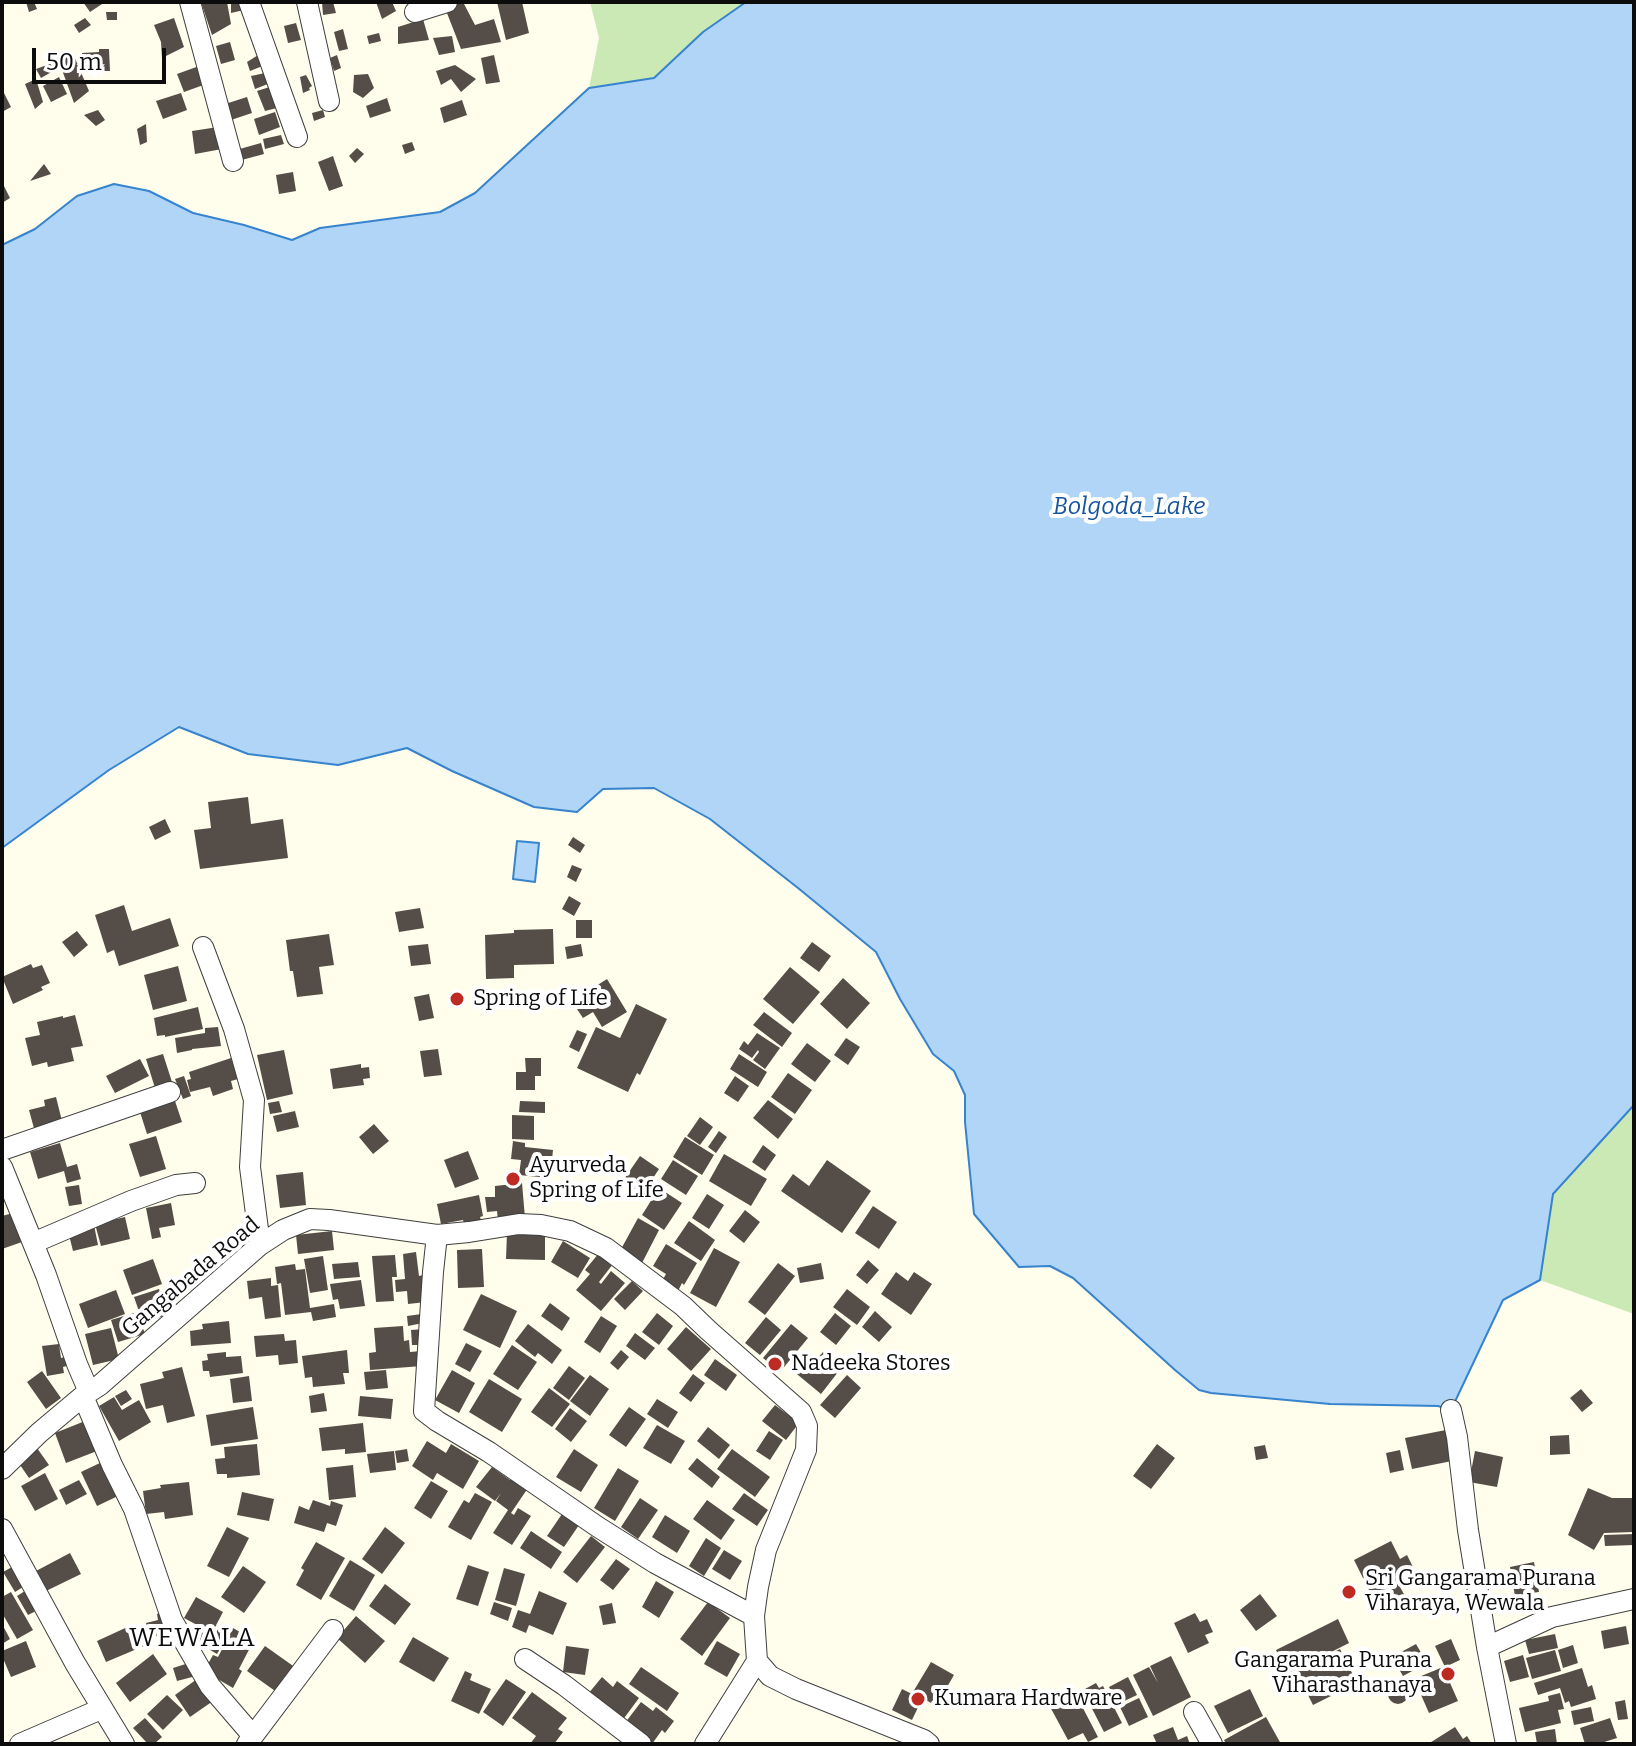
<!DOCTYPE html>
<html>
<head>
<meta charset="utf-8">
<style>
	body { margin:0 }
	#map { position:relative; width:1636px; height:1746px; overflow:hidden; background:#fffdeb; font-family:Bitter,serif }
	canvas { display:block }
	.frame { position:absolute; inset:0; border:4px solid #0c0c0c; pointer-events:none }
	.scale { position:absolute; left:32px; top:48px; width:134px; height:36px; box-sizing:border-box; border:4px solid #0c0c0c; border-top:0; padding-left:10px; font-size:24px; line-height:28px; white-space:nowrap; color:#0c0c0c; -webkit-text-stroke:6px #fff; paint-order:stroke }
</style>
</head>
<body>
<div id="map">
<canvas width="1636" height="1746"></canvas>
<div class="frame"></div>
<div class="scale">50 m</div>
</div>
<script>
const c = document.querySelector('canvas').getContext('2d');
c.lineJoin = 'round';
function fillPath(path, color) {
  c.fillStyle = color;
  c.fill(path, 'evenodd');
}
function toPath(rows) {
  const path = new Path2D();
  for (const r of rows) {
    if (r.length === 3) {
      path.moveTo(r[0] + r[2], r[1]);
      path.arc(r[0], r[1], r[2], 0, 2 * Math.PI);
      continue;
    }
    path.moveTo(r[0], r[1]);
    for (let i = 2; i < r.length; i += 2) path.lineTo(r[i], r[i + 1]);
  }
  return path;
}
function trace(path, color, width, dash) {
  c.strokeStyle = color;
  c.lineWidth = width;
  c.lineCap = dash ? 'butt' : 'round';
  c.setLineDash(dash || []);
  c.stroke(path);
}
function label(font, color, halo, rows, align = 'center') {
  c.font = font + ' Bitter,serif';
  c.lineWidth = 8;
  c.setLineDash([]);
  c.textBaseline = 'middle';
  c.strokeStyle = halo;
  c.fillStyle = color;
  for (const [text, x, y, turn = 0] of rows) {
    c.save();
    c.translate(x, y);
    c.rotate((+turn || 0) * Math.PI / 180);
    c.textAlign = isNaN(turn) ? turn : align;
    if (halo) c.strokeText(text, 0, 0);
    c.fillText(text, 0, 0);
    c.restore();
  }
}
const green = toPath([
	[590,2,746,2,703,32,653,78,589,88,599,38],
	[1634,1105,1634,1314,1540,1280,1553,1194]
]);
const water = toPath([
	[746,2,1634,2,1634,1105,1553,1194,1540,1280,1503,1300,1451,1410,1438,1406,1330,1404,1211,1393,1199,1390,1175,1370,1073,1278,1050,1266,1019,1267,974,1214,965,1122,965,1095,954,1071,933,1054,900,999,876,952,798,888,710,819,654,788,603,789,577,812,534,807,452,771,407,748,338,765,248,754,179,727,109,770,2,848,2,245,35,229,77,196,114,184,149,191,193,213,244,225,292,240,320,228,440,212,475,193,589,88,654,78,703,32,746,2],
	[517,841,539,843,535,882,513,879,517,841]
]);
const building = toPath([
	[26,2,34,2,37,9,29,12],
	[83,2,105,2,90,12],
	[201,2,227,2,231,24,212,35],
	[231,2,242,2,244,10,231,13],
	[322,2,333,2,336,13,323,15],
	[376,2,392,2,396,11,382,19],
	[463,2,475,25,494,19,501,42,461,49,445,8],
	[497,2,522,2,529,33,506,40],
	[106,12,117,12,117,20,107,20],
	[85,18,91,25,79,33,74,25],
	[174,18,184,47,162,58,161,42,154,25],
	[423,19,429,40,398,44,398,27],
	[296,23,301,40,288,43,284,26],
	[343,29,348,49,339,51,334,32],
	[379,33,381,41,369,44,367,36],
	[452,36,455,52,439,55,433,38],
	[230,42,235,60,221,64,216,46],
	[99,49,109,49,110,71,99,71,99,66,83,66,82,53,99,52],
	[263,52,265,65,250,71,247,62],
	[337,55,341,68,334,71,330,58],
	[494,55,500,82,486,84,481,58],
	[57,56,74,56,89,91,74,103],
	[55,62,55,70,41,78,36,69],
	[202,65,209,83,184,92,177,74],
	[455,65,476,79,461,92,451,79,441,85,436,71],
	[270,72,273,82,255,89,251,76],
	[368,74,374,88,363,98,353,92,354,75],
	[306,75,312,86,309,88,310,90,303,93,300,77],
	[59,77,67,94,51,102,43,86],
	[36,79,43,102,35,109,25,84],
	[276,85,281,107,265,111,257,91],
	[2,89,11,107,2,112],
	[181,93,187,110,163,119,156,101],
	[247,97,252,113,228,121,222,105],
	[387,98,391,111,370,118,366,106],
	[462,100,467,115,444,123,440,108],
	[98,110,105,120,96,126,84,115],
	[323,110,325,117,314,121,312,113],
	[275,112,280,127,259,135,254,119],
	[146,124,147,142,140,145,137,129],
	[218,127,222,149,195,154,192,131],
	[281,135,284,144,265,149,263,139],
	[412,142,415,150,405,154,402,145],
	[261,143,264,154,238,161,236,150],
	[357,148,364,154,355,163,349,156],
	[333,156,343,186,329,191,318,162],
	[44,164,51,174,30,181],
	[293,172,296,191,279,194,276,175],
	[4,186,10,198,2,203,2,187],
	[248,797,251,824,283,819,288,858,200,869,194,830,211,828,208,802],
	[165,819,171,832,155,840,149,827],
	[573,837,585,845,580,853,568,845],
	[572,865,582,869,576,882,567,877],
	[569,896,581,903,574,916,562,909],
	[124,905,132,931,170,918,179,946,119,966,114,950,107,953,95,915],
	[420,908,424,928,399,932,395,912],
	[576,920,592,920,592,938,576,938],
	[553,929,554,964,514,965,514,978,486,979,485,935,514,933,514,930],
	[77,931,88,945,74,957,62,942],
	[329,934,334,965,319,967,323,994,297,997,293,971,290,971,286,940],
	[812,942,831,956,819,972,800,958],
	[428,944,431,964,411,966,408,946],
	[581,944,583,956,567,959,565,947],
	[31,964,33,968,42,965,50,983,41,987,43,990,13,1004,2,977],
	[178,966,187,1001,153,1010,144,975],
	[790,967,820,992,793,1024,763,999],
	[843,978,870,1003,847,1029,820,1004],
	[607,979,627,1012,602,1027,593,1012,583,1018,573,1003,583,997,582,995],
	[429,994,434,1018,419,1021,414,997],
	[636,1004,667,1019,640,1075,637,1073,628,1092,577,1068,596,1027,620,1038],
	[198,1007,203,1029,165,1037,165,1035,157,1036,154,1018],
	[764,1012,792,1033,782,1047,753,1025],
	[75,1015,83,1046,71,1048,74,1061,48,1067,47,1062,32,1066,25,1038,40,1035,37,1022,63,1016,63,1018],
	[218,1027,221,1046,192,1049,192,1050,177,1053,175,1038,205,1033,205,1028],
	[577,1030,587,1034,579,1052,569,1047],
	[757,1033,780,1048,765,1069,753,1060,759,1052,758,1050,752,1058,739,1049,744,1041,748,1045],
	[846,1038,860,1047,848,1065,834,1055],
	[807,1043,831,1061,815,1082,791,1064],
	[438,1049,442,1075,424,1077,420,1051],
	[284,1050,293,1094,267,1100,257,1055],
	[163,1054,172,1082,155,1088,146,1059],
	[739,1054,767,1072,758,1087,730,1069],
	[231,1058,238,1079,231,1081,233,1089,213,1096,210,1087,190,1092,187,1080,191,1079,189,1072],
	[525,1058,541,1058,541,1076,535,1076,535,1090,516,1090,516,1072,526,1072],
	[140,1059,149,1076,115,1093,106,1076],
	[361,1064,361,1068,369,1067,370,1078,363,1079,364,1085,333,1089,330,1069],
	[788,1073,812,1090,795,1114,771,1097],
	[184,1076,191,1096,183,1099,175,1079],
	[735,1076,749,1086,738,1102,724,1093],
	[56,1097,63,1125,35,1132,29,1110,45,1106,44,1100],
	[768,1100,793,1119,778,1139,753,1118],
	[175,1101,182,1122,147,1134,140,1112],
	[279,1101,282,1112,270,1114,268,1103],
	[520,1101,545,1102,545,1113,519,1112],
	[295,1111,299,1127,277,1132,273,1116],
	[512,1115,534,1116,534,1140,512,1139],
	[700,1117,713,1127,700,1145,687,1136],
	[374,1124,389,1141,373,1154,359,1137],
	[719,1131,727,1137,716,1153,708,1147],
	[156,1136,166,1169,140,1177,129,1144],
	[685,1137,714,1155,702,1175,673,1157],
	[513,1141,525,1143,525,1147,553,1150,550,1178,519,1175,521,1160,511,1159],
	[60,1143,67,1167,77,1164,81,1179,67,1183,64,1171,38,1179,30,1152],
	[763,1145,776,1155,765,1171,752,1162],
	[468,1151,479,1179,455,1188,444,1160],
	[724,1154,767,1179,751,1206,709,1181],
	[640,1156,659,1169,640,1198,620,1185],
	[673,1160,698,1176,686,1195,661,1179],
	[827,1160,871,1191,842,1233,781,1191,793,1174,809,1186],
	[303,1172,306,1205,280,1208,276,1175],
	[522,1183,525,1218,498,1220,497,1211,487,1212,485,1197,495,1197,495,1186],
	[79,1185,82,1204,69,1206,65,1187],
	[659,1188,682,1203,664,1230,642,1215],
	[707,1194,724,1205,709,1229,692,1218],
	[479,1195,483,1216,480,1217,482,1223,465,1227,463,1220,441,1224,437,1204],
	[171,1203,175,1225,159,1228,161,1237,152,1239,146,1208],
	[873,1206,897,1222,879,1249,855,1233],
	[745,1210,760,1222,744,1243,729,1231],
	[13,1213,22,1242,2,1249,2,1216],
	[125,1217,130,1239,101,1246,95,1224],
	[638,1218,659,1230,642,1263,620,1251],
	[689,1221,715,1240,701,1261,674,1243],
	[94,1225,98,1245,73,1251,68,1231],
	[332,1231,334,1250,298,1254,296,1235],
	[507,1233,545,1234,545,1260,506,1259],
	[563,1241,590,1258,578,1278,551,1262],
	[666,1244,697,1263,684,1285,682,1283,678,1291,662,1281,666,1274,653,1266],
	[714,1248,740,1262,716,1307,690,1293],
	[482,1249,484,1287,458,1288,457,1250],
	[416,1252,419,1276,423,1275,426,1302,408,1304,407,1291,396,1292,395,1280,405,1279,403,1254],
	[599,1253,613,1264,599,1282,601,1284,611,1271,625,1283,601,1311,576,1290,590,1274,585,1270],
	[395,1255,397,1277,392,1277,394,1301,376,1302,372,1256],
	[323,1256,328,1290,310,1293,304,1259],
	[153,1259,162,1284,132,1295,123,1270],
	[868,1260,879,1270,867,1284,856,1275],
	[358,1262,360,1277,334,1279,332,1264],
	[778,1263,795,1276,765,1315,748,1302],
	[821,1263,824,1279,800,1283,797,1268],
	[295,1264,296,1270,305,1269,310,1308,334,1304,336,1317,313,1321,311,1312,285,1315,281,1283,277,1284,275,1267],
	[896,1272,908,1281,914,1272,932,1284,911,1315,881,1294],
	[271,1278,271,1286,278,1285,281,1317,265,1319,262,1297,249,1299,247,1281],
	[361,1280,365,1306,340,1309,338,1299,333,1300,330,1284],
	[632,1281,643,1291,625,1310,614,1299],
	[159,1289,162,1299,158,1301,163,1316,143,1323,134,1297],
	[847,1289,870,1307,857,1325,833,1307],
	[116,1290,125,1314,88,1328,79,1304],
	[481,1294,517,1311,500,1348,463,1330],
	[550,1303,570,1318,562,1331,541,1316],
	[875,1311,892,1327,879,1342,862,1327],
	[137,1312,145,1334,118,1342,111,1320],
	[657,1313,673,1326,659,1345,642,1332],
	[835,1313,851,1326,836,1345,820,1332],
	[422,1314,423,1323,408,1326,407,1316],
	[601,1316,617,1326,600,1353,584,1342],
	[766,1317,781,1330,760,1355,745,1343],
	[229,1321,231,1343,191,1346,190,1331,203,1329,202,1324],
	[528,1324,562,1350,552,1364,538,1353,535,1357,515,1341],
	[791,1324,808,1338,780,1372,763,1358],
	[403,1326,404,1341,409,1340,410,1352,421,1351,422,1366,370,1370,369,1353,376,1352,374,1328],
	[686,1327,711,1349,691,1371,667,1349],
	[111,1328,119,1359,93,1365,85,1334],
	[424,1329,425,1345,412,1345,411,1330],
	[635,1333,655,1348,645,1360,626,1346],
	[284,1334,285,1341,296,1340,298,1363,279,1365,278,1355,256,1357,254,1336],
	[466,1343,482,1351,470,1372,455,1364],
	[59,1344,61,1358,68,1356,70,1365,63,1367,64,1373,47,1376,42,1346],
	[512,1345,537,1362,518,1390,493,1374],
	[347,1350,349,1373,343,1373,345,1384,313,1387,312,1377,305,1378,302,1356],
	[621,1350,629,1357,618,1370,610,1363],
	[806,1351,816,1360,823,1352,842,1367,821,1394,792,1370],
	[226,1352,226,1357,241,1356,243,1373,210,1377,209,1371,203,1371,202,1361,208,1360,207,1354],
	[715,1359,737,1375,726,1391,704,1375],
	[569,1366,585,1378,569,1400,553,1388],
	[182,1367,195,1416,167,1423,163,1405,146,1409,140,1384,164,1378,162,1372],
	[386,1370,388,1388,366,1390,364,1372],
	[452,1370,475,1383,459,1413,435,1400],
	[42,1371,61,1398,46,1409,27,1382],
	[693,1374,705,1383,691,1402,679,1393],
	[590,1375,609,1389,590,1416,570,1401],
	[847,1375,861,1388,835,1418,820,1405],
	[249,1376,252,1401,233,1403,230,1379],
	[489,1379,522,1399,502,1432,469,1412],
	[549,1388,570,1404,552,1427,531,1412],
	[1581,1389,1593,1403,1582,1412,1570,1398],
	[126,1390,132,1399,121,1406,115,1396],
	[324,1393,327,1411,311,1413,309,1396],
	[360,1396,393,1399,391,1419,358,1416],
	[114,1397,122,1410,139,1400,151,1422,119,1441,99,1406],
	[657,1399,678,1412,668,1428,647,1414],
	[775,1405,799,1423,786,1440,762,1421],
	[253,1407,258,1439,211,1446,206,1415],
	[629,1407,646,1419,626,1447,609,1435],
	[570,1408,587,1421,571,1442,555,1429],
	[85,1421,97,1451,66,1463,55,1433],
	[363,1423,366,1452,345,1454,345,1449,322,1451,319,1428],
	[657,1425,685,1441,671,1464,643,1448],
	[708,1427,730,1445,719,1459,697,1441],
	[1451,1429,1457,1460,1412,1469,1405,1438],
	[769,1431,783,1440,770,1460,756,1451],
	[1569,1435,1570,1454,1550,1455,1550,1436],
	[427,1441,446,1453,451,1444,479,1461,463,1489,437,1473,433,1480,412,1466],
	[257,1444,260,1475,227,1478,227,1474,217,1474,215,1459,225,1458,224,1447],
	[1157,1444,1175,1458,1151,1489,1133,1476],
	[1265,1445,1268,1458,1256,1460,1254,1447],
	[37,1448,49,1465,29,1478,18,1462],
	[407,1449,409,1461,397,1463,395,1451],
	[574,1449,598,1465,581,1492,556,1477],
	[732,1449,770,1477,755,1497,717,1469],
	[1400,1450,1404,1470,1390,1473,1386,1453],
	[394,1451,396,1470,370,1473,367,1454],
	[1475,1451,1503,1457,1497,1487,1469,1482],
	[697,1458,720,1477,712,1488,688,1469],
	[102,1462,118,1496,97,1506,81,1472],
	[353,1465,356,1497,329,1500,326,1468],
	[492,1467,510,1480,512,1477,528,1488,511,1513,514,1515,518,1508,531,1516,512,1545,493,1533,508,1510,496,1501,501,1493,495,1501,476,1487],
	[618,1468,639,1481,615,1521,594,1508],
	[45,1473,58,1499,35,1511,21,1486],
	[79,1480,87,1494,66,1505,59,1490],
	[431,1481,448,1491,431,1519,414,1508],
	[189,1482,193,1515,165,1519,164,1512,146,1514,143,1491,161,1488,160,1485],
	[1588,1488,1612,1498,1634,1498,1634,1532,1604,1533,1594,1550,1568,1535],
	[242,1492,274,1499,269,1521,237,1515],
	[475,1493,492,1502,471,1540,448,1527,464,1500,469,1503],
	[744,1493,768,1510,757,1526,732,1509],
	[640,1498,658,1510,638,1539,621,1527],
	[313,1500,330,1506,331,1501,343,1505,336,1526,327,1523,324,1532,294,1523,299,1506,309,1510],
	[707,1500,735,1520,721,1540,693,1519],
	[562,1514,579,1525,564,1547,547,1536],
	[665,1515,690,1531,677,1553,652,1537],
	[227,1527,249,1538,229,1577,207,1566],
	[385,1527,405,1543,382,1574,362,1559],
	[531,1531,562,1552,551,1569,520,1548],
	[1634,1534,1634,1545,1605,1546,1604,1535],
	[591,1536,605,1547,577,1583,563,1572],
	[706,1538,721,1548,704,1576,689,1566],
	[1391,1541,1400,1559,1407,1555,1414,1569,1407,1573,1411,1581,1400,1587,1405,1596,1387,1605,1382,1596,1374,1600,1354,1560],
	[316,1542,345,1558,321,1600,296,1585,304,1570,301,1568],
	[724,1550,742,1561,730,1580,712,1569],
	[70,1553,81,1574,46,1591,36,1571],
	[616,1559,630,1569,613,1590,600,1580],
	[350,1560,375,1575,354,1611,329,1596],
	[1534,1562,1539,1592,1531,1593,1534,1605,1520,1607,1518,1596,1515,1596,1510,1567],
	[468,1565,489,1572,478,1606,456,1599],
	[243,1566,266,1582,244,1613,221,1597],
	[12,1567,23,1587,15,1592,3,1572],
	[504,1568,525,1574,516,1606,495,1600],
	[656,1581,674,1592,659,1618,642,1607],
	[385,1584,411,1604,395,1625,369,1606],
	[25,1591,36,1611,28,1615,17,1596],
	[539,1591,567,1603,553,1635,529,1625,526,1633,512,1627,518,1610,530,1614],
	[11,1592,33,1630,17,1639,2,1613,2,1597],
	[1260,1594,1277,1616,1256,1631,1240,1610],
	[196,1597,223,1612,212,1633,184,1618],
	[494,1602,512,1608,508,1621,490,1614],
	[708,1602,730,1618,702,1656,680,1639],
	[612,1603,616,1623,603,1625,599,1606],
	[165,1611,170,1632,150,1638,146,1623,158,1620,157,1614],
	[1195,1613,1200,1622,1207,1619,1213,1632,1205,1635,1209,1643,1188,1653,1174,1623],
	[356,1616,385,1641,365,1663,337,1638],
	[1338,1619,1349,1643,1288,1674,1276,1650],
	[2,1624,10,1639,2,1644],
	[134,1624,144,1646,106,1662,97,1641],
	[221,1624,231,1630,217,1654,207,1648],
	[1626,1626,1629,1644,1604,1649,1601,1631],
	[195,1627,211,1636,203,1649,187,1641],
	[233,1628,254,1640,239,1669,242,1671,233,1688,204,1671,213,1655,218,1657],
	[1555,1634,1558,1648,1529,1654,1525,1640],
	[413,1637,449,1658,434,1682,399,1662],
	[1451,1639,1460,1660,1445,1667,1435,1646],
	[26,1641,36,1667,11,1677,2,1656,2,1651],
	[717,1641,740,1654,727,1677,704,1664],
	[1416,1644,1427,1663,1403,1676,1392,1657],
	[1573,1645,1578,1663,1563,1668,1558,1650],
	[265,1646,296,1668,278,1693,247,1671],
	[566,1646,589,1649,585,1675,563,1672],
	[1340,1649,1357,1683,1313,1705,1306,1691,1296,1696,1288,1679,1298,1674,1296,1671],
	[1555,1650,1561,1671,1532,1679,1526,1658],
	[153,1654,167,1674,130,1702,116,1683],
	[1523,1655,1529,1677,1510,1682,1504,1661],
	[1171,1656,1191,1697,1153,1716,1133,1675,1149,1667,1158,1683,1150,1666],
	[192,1662,196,1676,177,1681,173,1668],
	[931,1662,954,1675,936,1706,913,1692],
	[641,1667,679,1693,667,1711,629,1684],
	[1443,1667,1458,1701,1429,1713,1414,1679],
	[1582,1668,1588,1687,1592,1685,1596,1699,1571,1707,1569,1701,1565,1703,1560,1688,1538,1695,1534,1683],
	[465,1671,472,1674,470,1680,491,1689,479,1714,451,1701],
	[602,1677,613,1687,617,1681,639,1698,622,1721,588,1694],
	[1128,1677,1137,1695,1118,1704,1109,1687],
	[197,1679,213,1701,190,1717,175,1695],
	[506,1679,526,1692,503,1726,483,1712],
	[1096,1683,1099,1688,1103,1686,1122,1723,1104,1732,1085,1695,1088,1694,1085,1689],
	[1398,1694,10],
	[902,1689,922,1699,912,1720,892,1710],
	[1073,1689,1098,1737,1088,1742,1083,1733,1068,1740,1048,1703],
	[1250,1689,1263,1716,1228,1733,1214,1706],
	[532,1692,567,1718,558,1729,563,1732,554,1744,530,1744,536,1736,512,1718],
	[1560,1693,1564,1709,1558,1710,1561,1723,1525,1732,1519,1708,1549,1701,1548,1696],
	[167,1695,183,1710,163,1730,147,1714],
	[1139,1698,1148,1717,1129,1726,1120,1707],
	[1625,1700,1628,1719,1618,1720,1615,1702],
	[641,1702,653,1711,656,1707,674,1721,665,1733,662,1730,652,1744,625,1723],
	[1591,1707,1594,1721,1574,1725,1571,1711],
	[1266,1717,1281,1744,1226,1744,1224,1740],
	[145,1718,162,1737,154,1744,148,1744,133,1728],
	[1610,1718,1617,1738,1598,1744,1585,1744,1580,1728],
	[1173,1727,1178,1740,1187,1736,1190,1744,1157,1744,1153,1735],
	[1455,1727,1463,1739,1467,1736,1472,1744,1428,1744],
	[1555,1729,1557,1744,1537,1744,1535,1732]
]);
const street = toPath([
	[190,2,233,161],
	[249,2,297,137],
	[307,2,329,101],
	[415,12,447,2],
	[203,947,234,1029,254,1100,250,1167,260,1245],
	[2,1150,170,1092],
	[2,1167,46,1275,77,1364,89,1392],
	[437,1235,433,1272,424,1411,437,1421,489,1452,598,1527,655,1563,754,1616],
	[33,1243,131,1201,176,1185,195,1183],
	[83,1396,112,1465,134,1509,172,1620,210,1686,253,1736],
	[1451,1410,1457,1437,1468,1530,1487,1647,1506,1744],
	[2,1469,39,1433,83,1396,100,1385,260,1245,283,1230,310,1219,329,1220,437,1235,469,1232,519,1224,541,1225,570,1231,606,1248,683,1306,708,1330,801,1412,807,1426,806,1450,766,1550,758,1587,754,1616,757,1661,770,1676,796,1689,924,1740,929,1744],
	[2,1529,75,1663,124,1744],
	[1487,1647,1552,1617,1634,1599],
	[525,1659,564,1685,641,1744],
	[1194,1712,1212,1744],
	[20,1744,101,1709],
	[247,1744,333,1630],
	[705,1744,757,1661]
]);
const markers = [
	[457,999,8,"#bd2b23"],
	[513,1179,8,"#bd2b23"],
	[775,1364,8,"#bd2b23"],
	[1349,1592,8,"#bd2b23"],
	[1448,1674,8,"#bd2b23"],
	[918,1699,8,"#bd2b23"]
];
const poiNames = [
	["Spring of Life",473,999],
	["Ayurveda",529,1166],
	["Spring of Life",529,1191],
	["Nadeeka Stores",791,1364],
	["Sri Gangarama Purana",1365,1579],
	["Viharaya, Wewala",1365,1604],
	["Gangarama Purana",1432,1661,"right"],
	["Viharasthanaya",1432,1686,"right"],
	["Kumara Hardware",934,1699]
];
const streetNames = [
	["Gangabada Road",191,1277,-40]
];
const waterNames = [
	["Bolgoda_Lake",1129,507]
];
const quarterNames = [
	["WEWALA",193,1639]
];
fillPath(green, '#cbe9b5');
fillPath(water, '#b0d5f6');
trace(water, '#3683ce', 2);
fillPath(building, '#554e48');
trace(street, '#3f3f3f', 22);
trace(street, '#fff', 20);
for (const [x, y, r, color] of markers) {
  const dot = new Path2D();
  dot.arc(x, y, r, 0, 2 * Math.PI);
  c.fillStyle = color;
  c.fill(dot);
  trace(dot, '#fff', 3);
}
label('22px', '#0c0c0c', '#fff', poiNames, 'left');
label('22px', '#0c0c0c', '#fff', streetNames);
label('italic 24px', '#15559e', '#fff', waterNames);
c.letterSpacing = '2px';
label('26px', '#0c0c0c', '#fff', quarterNames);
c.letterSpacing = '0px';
</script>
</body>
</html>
